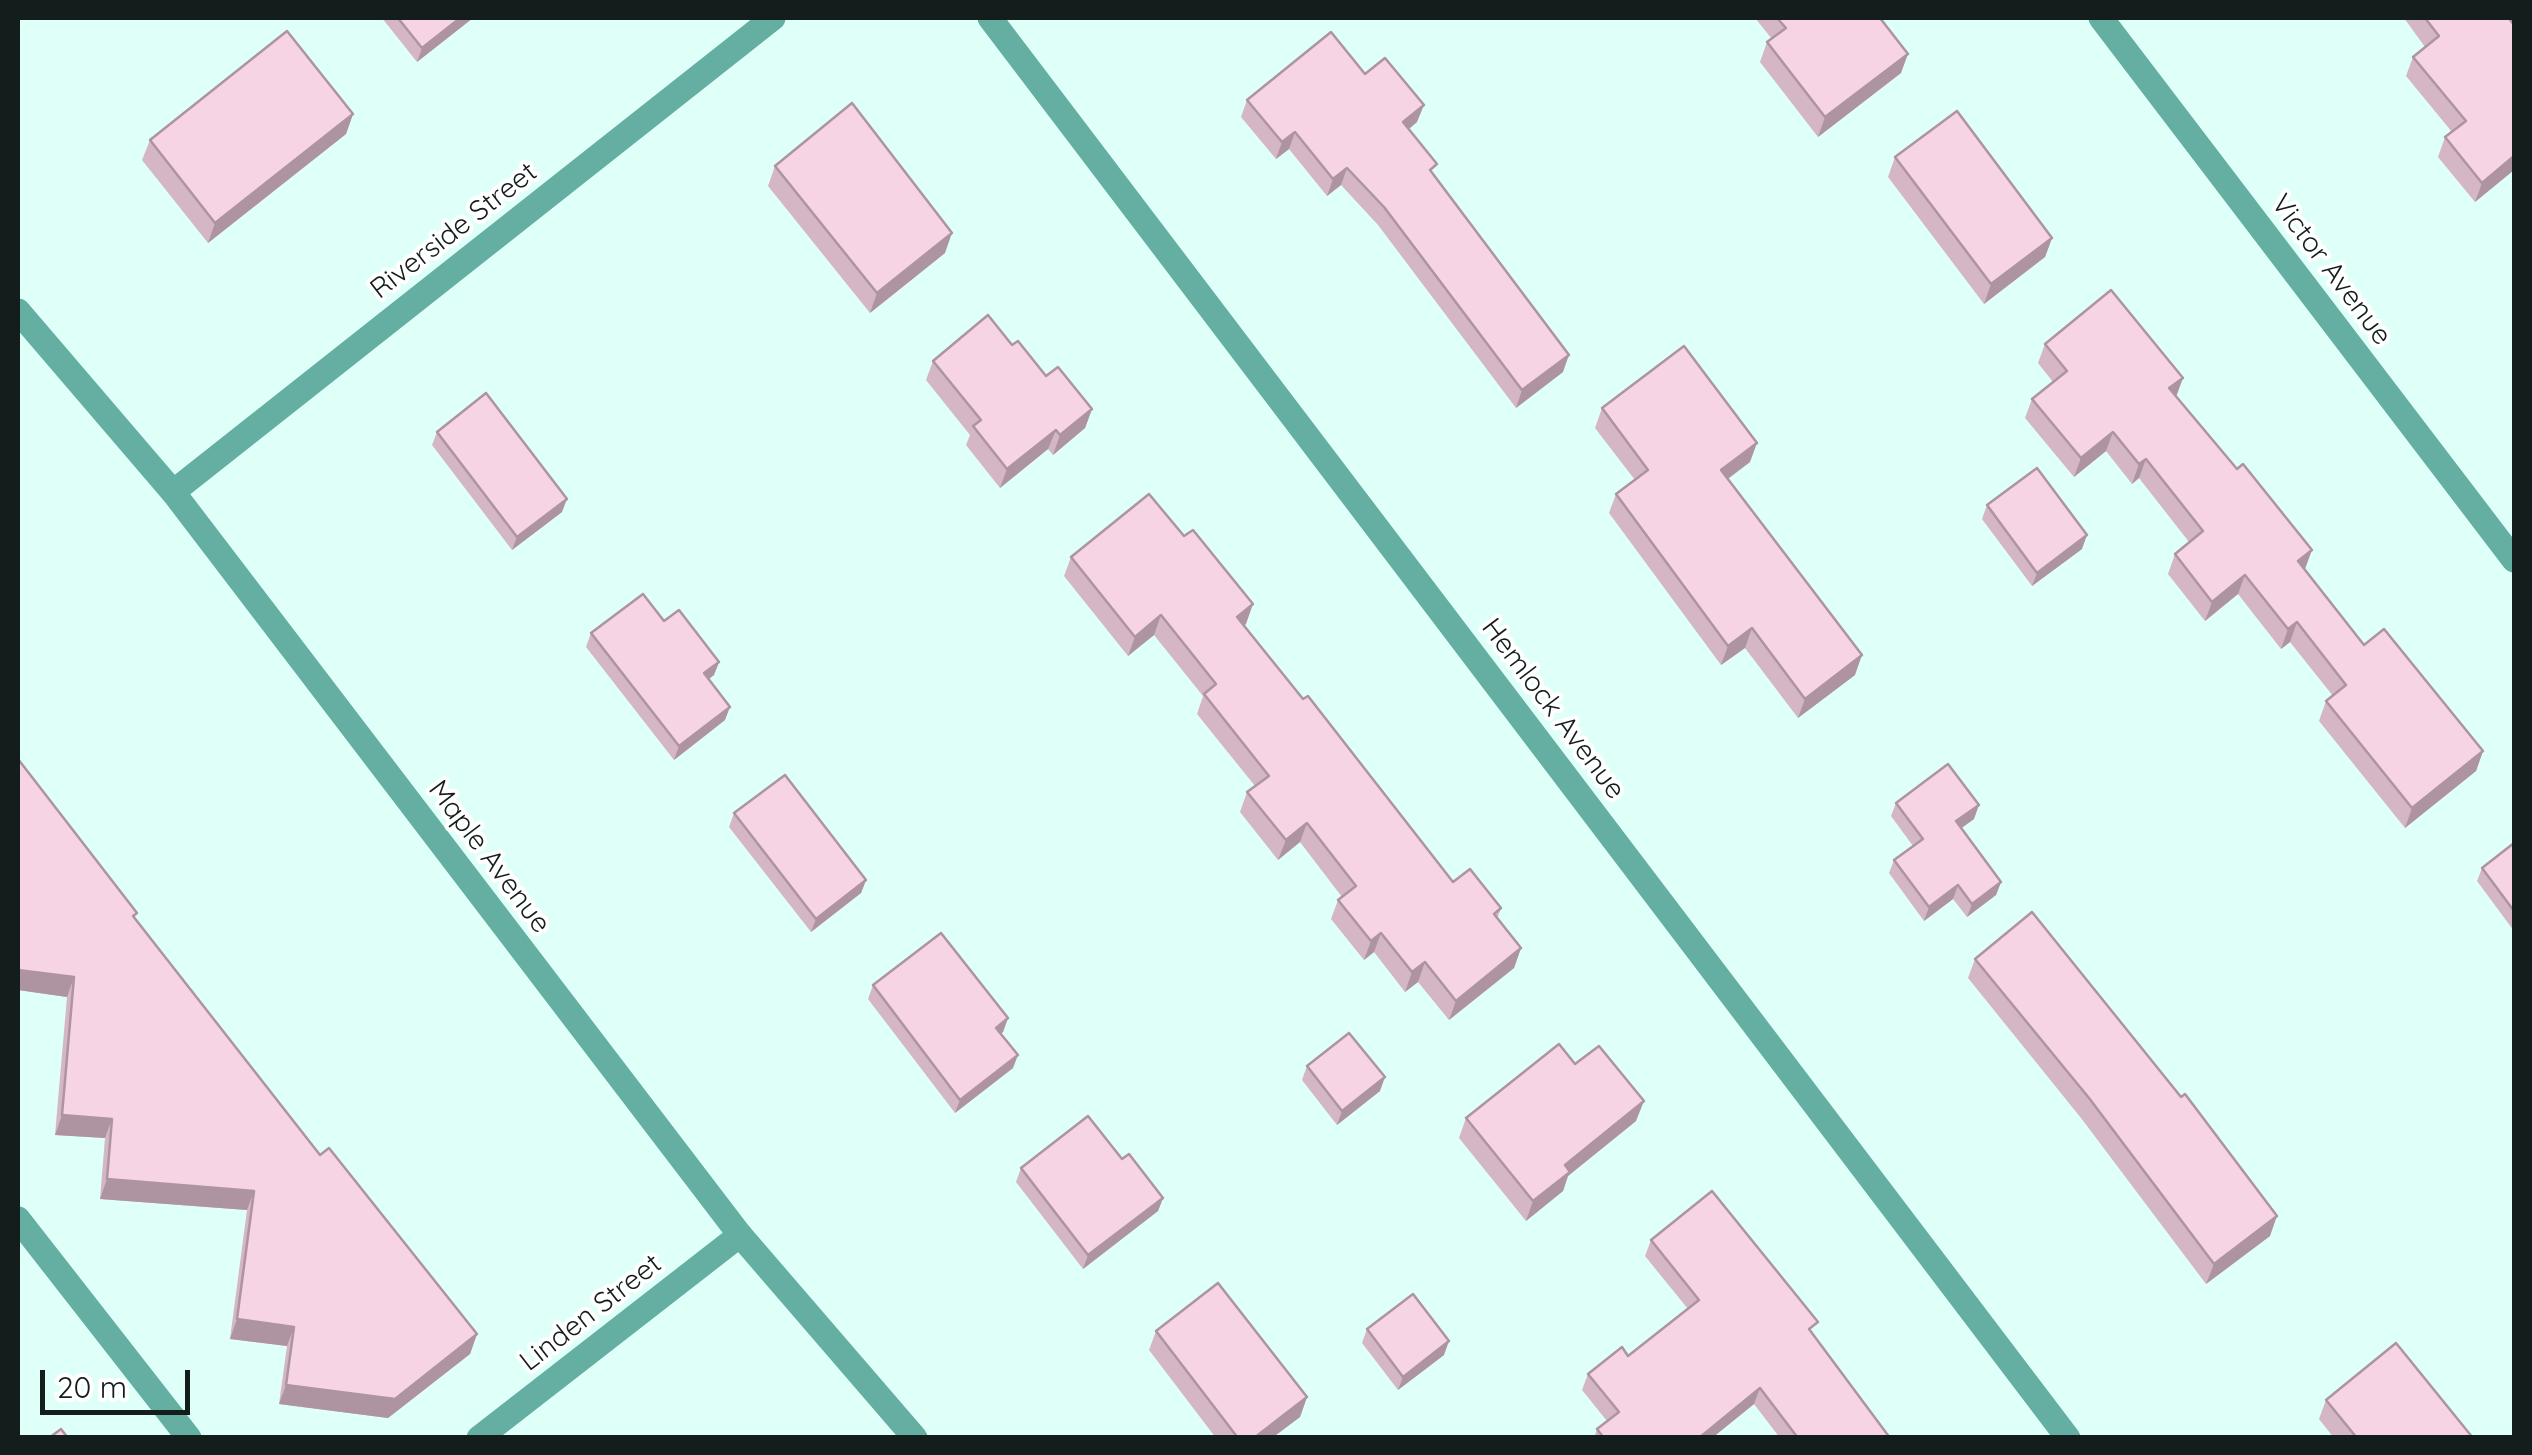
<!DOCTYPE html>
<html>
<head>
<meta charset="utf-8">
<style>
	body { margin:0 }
	#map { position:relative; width:2532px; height:1455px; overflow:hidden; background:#dffff9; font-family:Quicksand,sans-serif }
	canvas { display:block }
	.frame { position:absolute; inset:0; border:20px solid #131e1c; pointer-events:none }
	.scale { position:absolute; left:40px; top:1370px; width:150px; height:45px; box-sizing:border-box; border:5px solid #131e1c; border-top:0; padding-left:12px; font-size:30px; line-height:35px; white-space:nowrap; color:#131e1c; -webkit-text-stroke:8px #fff; paint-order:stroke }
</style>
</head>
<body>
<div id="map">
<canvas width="2532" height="1455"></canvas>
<div class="frame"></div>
<div class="scale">20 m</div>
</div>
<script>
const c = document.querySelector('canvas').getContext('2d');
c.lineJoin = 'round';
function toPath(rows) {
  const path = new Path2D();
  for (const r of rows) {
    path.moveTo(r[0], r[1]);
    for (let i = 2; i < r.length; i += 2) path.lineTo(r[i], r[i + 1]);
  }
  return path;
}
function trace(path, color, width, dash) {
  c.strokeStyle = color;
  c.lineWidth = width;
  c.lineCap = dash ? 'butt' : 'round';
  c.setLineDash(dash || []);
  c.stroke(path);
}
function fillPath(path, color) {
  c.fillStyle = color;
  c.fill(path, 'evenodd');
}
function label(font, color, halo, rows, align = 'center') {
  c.font = font + ' Quicksand,sans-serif';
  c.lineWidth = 8;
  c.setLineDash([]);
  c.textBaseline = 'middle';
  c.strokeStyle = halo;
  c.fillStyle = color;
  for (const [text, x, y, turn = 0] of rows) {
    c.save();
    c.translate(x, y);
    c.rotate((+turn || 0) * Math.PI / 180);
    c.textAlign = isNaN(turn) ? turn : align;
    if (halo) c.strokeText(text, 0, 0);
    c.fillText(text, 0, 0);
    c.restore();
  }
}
const minor = toPath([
	[990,18,2068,1438],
	[2101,18,2514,560],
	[173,492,773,18],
	[18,1219,189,1438],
	[479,1438,740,1235]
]);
const tertiary = toPath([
	[18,311,173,492,740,1235,915,1438]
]);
const wall = toPath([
	[382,18,473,18,417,62],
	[1755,18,1880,18,1901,73,1818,137,1760,62,1767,42,1772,39],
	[2404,18,2509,18,2514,25,2514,170,2475,202,2438,157,2445,137,2452,132,2406,76,2413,57,2425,47],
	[1365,74,1417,122,1409,129,1433,174,1563,372,1516,408,1378,225,1341,185,1327,196,1289,149,1276,159,1241,117,1247,100],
	[353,114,346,134,208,243,142,160,150,140],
	[1895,157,2052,238,2045,257,1984,304,1888,177],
	[775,166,945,253,870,313,768,186],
	[2045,344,2176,396,2304,570,2364,645,2483,751,2476,771,2405,828,2319,721,2326,701,2333,696,2290,642,2281,649,2238,594,2205,621,2168,574,2175,554,2189,542,2139,478,2132,484,2106,451,2074,477,2025,418,2032,399,2053,382,2038,363],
	[1012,345,1046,376,1092,409,1085,428,1053,455,1048,449,1000,488,966,445,970,435,926,380,933,361],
	[1602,408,1750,462,1728,479,1855,675,1798,718,1745,648,1721,665,1609,513,1616,494,1635,480,1595,428],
	[437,432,562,512,512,550,432,445],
	[1987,505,2082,549,2032,586,1982,519],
	[1071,557,1246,624,1244,625,1303,699,1453,882,1501,908,1497,919,1521,948,1514,968,1449,1020,1418,982,1405,992,1374,952,1364,960,1331,919,1338,900,1342,897,1300,842,1278,860,1240,812,1247,792,1255,786,1197,714,1203,696,1154,635,1128,656,1064,576],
	[664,621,719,662,714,675,708,679,725,720,674,760,586,647,591,633],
	[18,759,135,919,320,1155,477,1334,470,1354,388,1418,279,1404,287,1346,230,1339,247,1210,100,1199,105,1138,55,1135,67,997,18,990],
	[1896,803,1974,819,1961,828,2001,882,1996,895,1967,917,1953,899,1924,921,1889,873,1894,860,1913,846,1891,816],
	[734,813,866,880,861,893,811,932,729,827],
	[2514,843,2514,931,2477,881,2482,868],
	[1975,959,2270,1236,2206,1284,2081,1118,1968,978],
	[873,985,1008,1018,1003,1032,1001,1034,1013,1068,955,1113,868,999],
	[1575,1064,1636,1121,1568,1176,1563,1191,1526,1221,1459,1138,1466,1118],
	[1307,1066,1380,1091,1337,1125,1302,1080],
	[1122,1159,1163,1198,1158,1211,1083,1269,1016,1182,1021,1168],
	[1651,1240,1813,1335,1890,1438,1780,1438,1754,1404,1712,1438,1594,1438,1597,1429,1607,1421,1582,1390,1588,1374,1628,1356,1688,1309,1645,1256],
	[1367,1329,1444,1355,1398,1390,1362,1343],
	[1156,1331,1307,1397,1300,1417,1272,1438,1216,1438,1149,1350],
	[2326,1400,2473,1438,2334,1438,2319,1419]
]);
const shadedWall = toPath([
	[460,18,473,18,417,62,422,48],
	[1908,54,1901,73,1818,137,1825,117],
	[1424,105,1417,122,1397,139,1403,122],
	[353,114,346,134,208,243,215,223],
	[1295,132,1289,149,1276,159,1282,142],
	[2514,156,2514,170,2475,202,2482,183],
	[1347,168,1341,185,1327,196,1333,179],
	[952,233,945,253,870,313,877,293],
	[2052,238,2045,257,1984,304,1991,284],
	[1569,355,1563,372,1516,408,1522,390],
	[2183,378,2176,397,2169,388],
	[1092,409,1085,428,1053,455,1060,435],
	[1056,430,1048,449,1000,488,1007,469],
	[2113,432,2106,451,2074,477,2081,458],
	[1757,443,1750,462,1714,489,1721,470],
	[2146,459,2139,478,2132,484,2139,464],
	[567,499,562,512,512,550,517,537],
	[2087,535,2082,549,2032,586,2037,573],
	[2312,550,2305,569,2290,580,2298,561],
	[2245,575,2238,594,2205,621,2212,602],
	[1253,604,1246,624,1230,636,1237,617],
	[1161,615,1154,635,1128,656,1135,637],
	[2297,622,2290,642,2281,649,2288,629],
	[1752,628,1745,648,1721,665,1728,646],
	[1862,655,1855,675,1798,718,1805,699],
	[719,662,714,675,699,687,704,673],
	[730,707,725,720,674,760,679,746],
	[2483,751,2476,771,2405,828,2412,808],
	[1979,805,1974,819,1952,835,1956,821],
	[1307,823,1300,842,1278,860,1286,840],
	[866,880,861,893,811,932,816,919],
	[2001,882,1996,895,1967,917,1972,904],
	[1958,885,1953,899,1924,921,1929,907],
	[1381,933,1374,952,1364,960,1371,941],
	[1521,948,1514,968,1449,1020,1456,1001],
	[1425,962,1418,982,1405,992,1412,972],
	[18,970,74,977,67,997,18,990],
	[1008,1018,1003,1032,991,1041,996,1028],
	[1018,1055,1013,1068,955,1113,960,1100],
	[1385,1077,1380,1091,1337,1125,1342,1111],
	[1644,1101,1636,1121,1568,1176,1563,1191,1526,1221,1533,1201,1565,1165],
	[62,1115,112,1119,105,1138,55,1135],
	[107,1179,254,1191,247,1210,100,1199],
	[1163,1198,1158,1211,1083,1269,1088,1255],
	[2277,1216,2270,1236,2206,1284,2214,1264],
	[237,1319,294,1327,287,1346,230,1339],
	[477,1334,470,1354,388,1418,279,1404,286,1385],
	[1449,1341,1444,1355,1398,1390,1403,1377],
	[1760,1388,1754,1404,1712,1438,1699,1438],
	[1307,1397,1300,1417,1272,1438,1254,1438]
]);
const building = toPath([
	[398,18,460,18,422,48,398,18],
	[1777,18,1880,18,1908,54,1825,117,1767,42,1786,28,1777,18],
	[2425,18,2509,18,2514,25,2514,156,2482,183,2445,137,2466,121,2413,57,2439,36,2425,18],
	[287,31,353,114,215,223,150,140,287,31],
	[1331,32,1365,74,1385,58,1424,105,1403,122,1437,164,1430,170,1569,355,1522,390,1384,207,1347,168,1333,179,1295,132,1282,142,1247,100,1331,32],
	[852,103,952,233,877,293,775,166,852,103],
	[1957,111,2052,238,1991,284,1895,157,1957,111],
	[2111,290,2183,378,2169,388,2237,469,2243,464,2312,550,2298,561,2364,645,2384,629,2483,751,2412,808,2326,701,2346,685,2297,622,2288,629,2245,575,2212,602,2175,554,2203,531,2146,459,2139,464,2113,432,2081,458,2032,399,2067,371,2045,344,2111,290],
	[988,315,1012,345,1018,341,1046,376,1058,367,1092,409,1060,435,1056,430,1007,469,973,426,981,420,933,361,988,315],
	[1684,346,1757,443,1721,470,1862,655,1805,699,1752,628,1728,646,1616,494,1648,470,1602,408,1684,346],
	[486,393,567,499,517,537,437,432,486,393],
	[2037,468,2087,535,2037,573,1987,505,2037,468],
	[1149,494,1184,536,1193,530,1253,604,1237,617,1303,699,1308,696,1453,882,1470,869,1501,908,1494,914,1521,948,1456,1001,1425,962,1412,972,1381,933,1371,941,1338,900,1356,886,1307,823,1286,840,1247,792,1269,776,1204,694,1216,684,1161,615,1135,637,1071,557,1149,494],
	[643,594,664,621,679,610,719,662,704,673,730,707,679,746,591,633,643,594],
	[18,759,137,913,133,916,320,1155,329,1148,477,1334,395,1399,286,1385,294,1327,237,1319,254,1191,107,1179,112,1119,62,1115,74,977,18,970,18,759],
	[1948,764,1979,805,1956,821,2001,882,1972,904,1958,885,1929,907,1894,860,1923,839,1896,803,1948,764],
	[785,775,866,880,816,919,734,813,785,775],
	[2514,843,2514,911,2482,868,2514,843],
	[2032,912,2181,1097,2185,1094,2277,1216,2214,1264,2089,1098,1975,959,2032,912],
	[941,933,1008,1018,996,1028,1018,1055,960,1100,873,985,941,933],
	[1349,1033,1385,1077,1342,1111,1307,1066,1349,1033],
	[1559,1044,1575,1064,1599,1046,1644,1101,1565,1165,1570,1172,1533,1201,1466,1118,1559,1044],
	[1088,1116,1122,1159,1129,1154,1163,1198,1088,1255,1021,1168,1088,1116],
	[1712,1191,1818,1322,1809,1329,1890,1438,1798,1438,1760,1388,1699,1438,1604,1438,1597,1429,1619,1412,1588,1374,1622,1347,1628,1356,1699,1300,1651,1240,1712,1191],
	[1218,1283,1307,1397,1254,1438,1238,1438,1156,1331,1218,1283],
	[1413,1294,1449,1341,1403,1377,1367,1329,1413,1294],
	[2396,1343,2473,1438,2357,1438,2326,1400,2396,1343],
	[61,1429,68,1438,49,1438,61,1429]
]);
const streetNames = [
	["Riverside Street",454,231,-38],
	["Victor Avenue",2331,270,53],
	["Hemlock Avenue",1553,709,53],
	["Maple Avenue",489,857,53],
	["Linden Street",591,1313,-38]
];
trace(minor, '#65aea2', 25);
trace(tertiary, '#65aea2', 25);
fillPath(wall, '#d4b6c4');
fillPath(shadedWall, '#ad94a0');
fillPath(building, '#f7d4e4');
trace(building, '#ad94a0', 2.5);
label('28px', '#131e1c', '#fff', streetNames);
</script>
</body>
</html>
